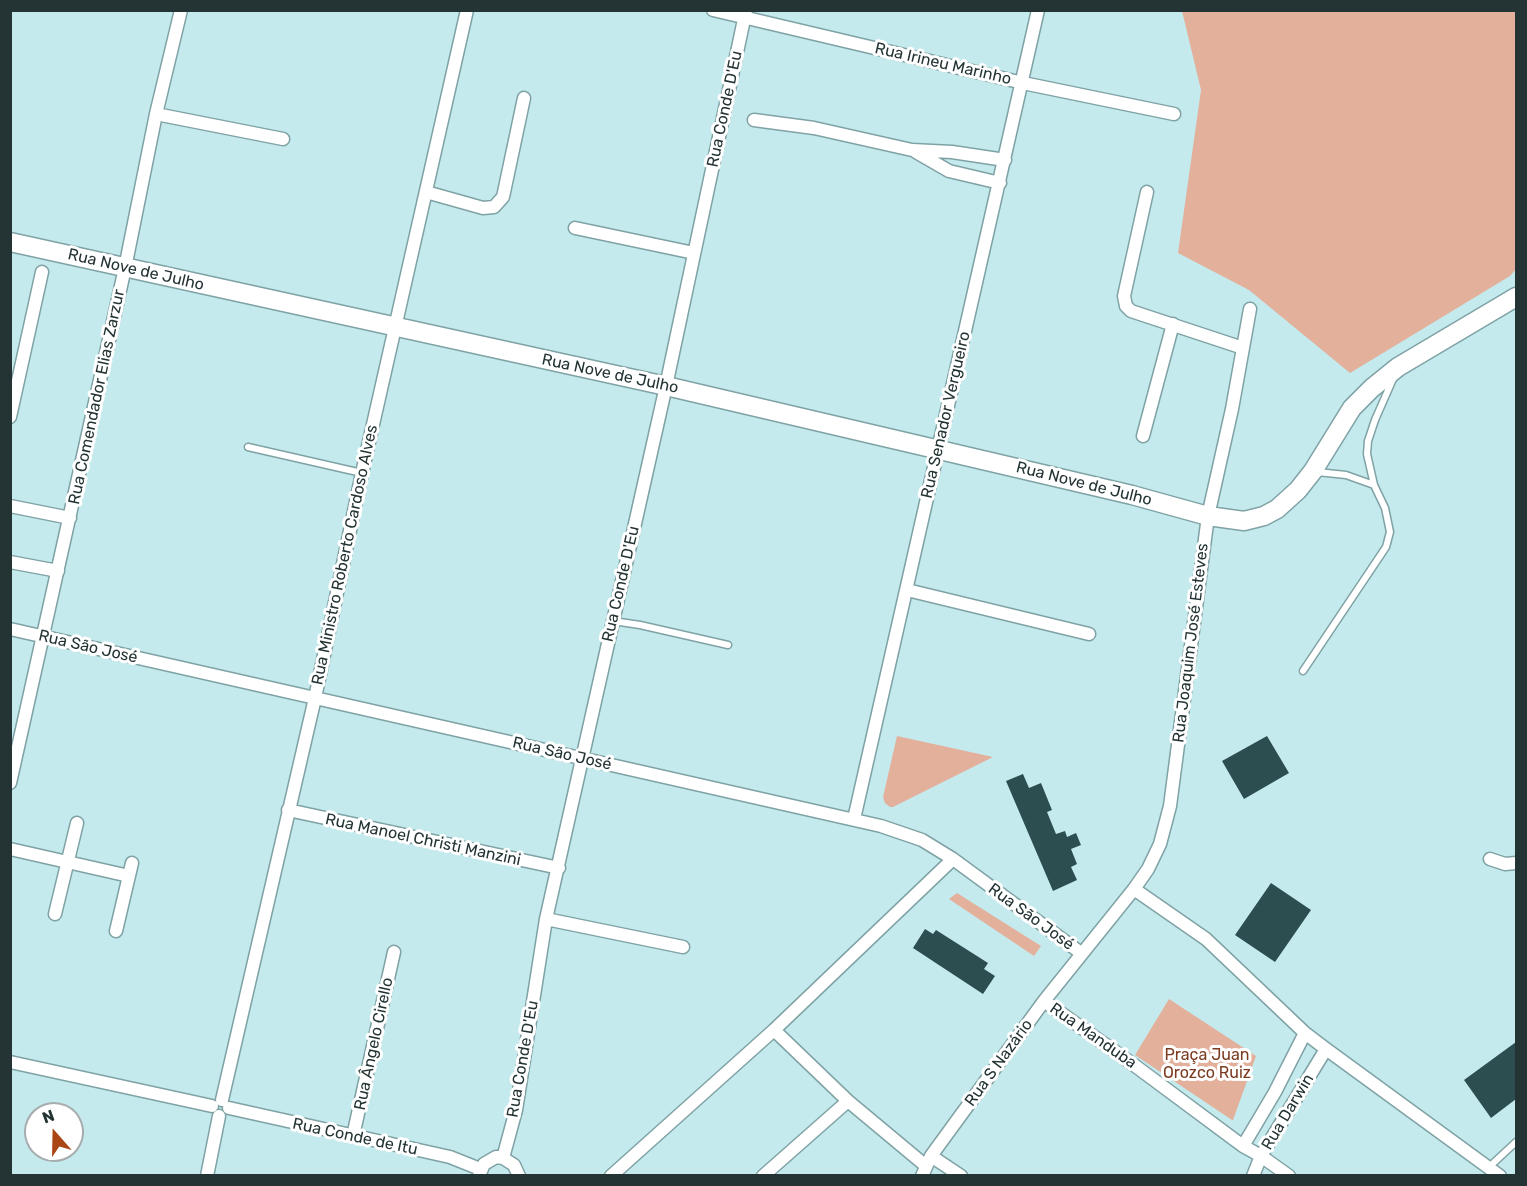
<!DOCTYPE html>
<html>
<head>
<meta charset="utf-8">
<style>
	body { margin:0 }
	#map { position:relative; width:1527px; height:1186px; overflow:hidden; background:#c5eaed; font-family:Rubik,sans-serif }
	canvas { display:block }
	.frame { position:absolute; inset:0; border:12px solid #243334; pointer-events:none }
	.north { position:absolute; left:24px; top:1102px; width:60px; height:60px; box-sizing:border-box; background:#fff; border:2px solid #a7adae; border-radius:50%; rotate:340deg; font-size:16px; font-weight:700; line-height:24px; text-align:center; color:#243334 }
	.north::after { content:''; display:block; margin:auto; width:21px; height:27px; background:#aa4516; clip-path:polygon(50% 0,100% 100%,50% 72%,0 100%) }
</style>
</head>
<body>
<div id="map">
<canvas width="1527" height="1186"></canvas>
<div class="frame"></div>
<div class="north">N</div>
</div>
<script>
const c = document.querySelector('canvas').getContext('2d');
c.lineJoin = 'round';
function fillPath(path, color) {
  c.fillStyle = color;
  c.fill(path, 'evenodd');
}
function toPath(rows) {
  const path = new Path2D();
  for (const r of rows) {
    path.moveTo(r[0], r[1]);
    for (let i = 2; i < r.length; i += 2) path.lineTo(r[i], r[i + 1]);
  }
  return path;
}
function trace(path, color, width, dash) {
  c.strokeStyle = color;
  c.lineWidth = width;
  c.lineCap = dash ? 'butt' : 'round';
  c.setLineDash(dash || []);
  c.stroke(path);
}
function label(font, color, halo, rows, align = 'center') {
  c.font = font + ' Rubik,sans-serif';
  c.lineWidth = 6;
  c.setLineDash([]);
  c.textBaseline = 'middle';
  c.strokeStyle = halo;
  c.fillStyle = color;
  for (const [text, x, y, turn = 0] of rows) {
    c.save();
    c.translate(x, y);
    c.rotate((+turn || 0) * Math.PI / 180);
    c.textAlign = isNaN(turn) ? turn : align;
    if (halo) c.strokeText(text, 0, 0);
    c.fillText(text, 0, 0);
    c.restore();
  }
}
const green = toPath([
	[1182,11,1516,11,1516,269,1510,276,1350,373,1249,290,1178,253,1201,90],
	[897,736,993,757,893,807,890,807,885,803,883,797],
	[957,893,1041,946,1034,956,949,899],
	[1169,999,1256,1056,1233,1120,1232,1120,1135,1055]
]);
const building = toPath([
	[1267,736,1289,773,1244,799,1222,761],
	[1023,774,1029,788,1041,783,1052,810,1047,812,1056,834,1065,831,1067,837,1076,833,1081,845,1071,849,1077,864,1071,867,1077,880,1053,891,1006,781],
	[1271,883,1311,910,1275,962,1235,935],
	[925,929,933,934,936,930,988,963,984,969,995,976,983,994,913,948],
	[1516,1042,1516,1099,1491,1118,1464,1080]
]);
const lane = toPath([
	[248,447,362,473],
	[1317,472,1346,475,1374,485],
	[613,621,640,625,728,645],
	[1303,671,1386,547,1390,532,1385,508,1374,485,1367,454,1368,441,1375,420,1393,379],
	[1488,1168,1516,1142]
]);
const street = toPath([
	[713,10,1023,83,1174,114],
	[156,114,283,139],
	[754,120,814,128,912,150,952,152,1005,160],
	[916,152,949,171,1000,183],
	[426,192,483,208,494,207,503,197,524,98],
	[1147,192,1124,296,1126,306,1131,311,1243,348],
	[575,228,694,253],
	[10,417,42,272],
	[1143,436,1173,324],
	[10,506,70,518],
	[10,562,58,571],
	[907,590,1089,634],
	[10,629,881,826,922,840,953,859,1081,953],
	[10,783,125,268,156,114,181,10],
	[288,810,559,868],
	[854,819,1038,10],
	[10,849,129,876],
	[1490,859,1505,864,1516,863],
	[1134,889,1206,939,1305,1033,1326,1049,1500,1176],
	[55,914,77,823],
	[546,919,683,947],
	[116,931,132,863],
	[1044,1001,1134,1065,1243,1146,1261,1156,1289,1176],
	[774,1030,848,1101,926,1166],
	[10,1062,212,1106],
	[222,1100,315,698,362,473,467,10],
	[229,1108,450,1157,480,1169],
	[353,1136,394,952],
	[1243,1146,1275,1092,1305,1033],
	[931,1156,961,1176],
	[503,1158,516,1110,546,919,666,386,746,10],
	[207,1176,219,1116],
	[479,1176,484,1164,496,1157,503,1158,514,1165,519,1176],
	[611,1176,774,1030,953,859],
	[763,1176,848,1101],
	[922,1176,931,1156,1044,1001,1134,889,1148,869,1160,844,1170,806,1208,516,1232,409,1250,309],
	[1253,1176,1261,1156,1326,1049]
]);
const secondary = toPath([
	[10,242,666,386,1132,495,1208,516,1244,521,1264,516,1277,509,1298,490,1313,471,1352,408,1372,388,1398,367,1516,297]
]);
const streetNames = [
	["Rua Irineu Marinho",943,64,13],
	["Rua Conde D'Eu",725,109,-78],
	["Rua Nove de Julho",136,270,13],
	["Rua Nove de Julho",610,374,12],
	["Rua Comendador Elias Zarzur",97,397,-78],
	["Rua Senador Vergueiro",946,415,-77],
	["Rua Nove de Julho",1084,484,14],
	["Rua Ministro Roberto Cardoso Alves",345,555,-78],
	["Rua Conde D'Eu",621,584,-77],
	["Rua Joaquim José Esteves",1191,643,-83],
	["Rua São José",88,647,13],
	["Rua São José",562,754,13],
	["Rua Manoel Christi Manzini",423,840,12],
	["Rua São José",1031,917,36],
	["Rua Manduba",1093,1036,35],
	["Rua Ângelo Cirello",374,1044,-78],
	["Rua Conde D'Eu",523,1059,-80],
	["Rua S Nazário",999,1063,-54],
	["Rua Darwin",1288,1112,-59],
	["Rua Conde de Itu",355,1137,12]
];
const parkNames = [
	["Praça Juan",1207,1055],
	["Orozco Ruiz",1207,1073]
];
fillPath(green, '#e3b09c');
fillPath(building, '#2d4e50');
trace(lane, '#7fa2a5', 9);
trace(street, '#7fa2a5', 15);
trace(secondary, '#7fa2a5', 21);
trace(lane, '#fff', 6);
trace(street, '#fff', 12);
trace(secondary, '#fff', 18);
label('16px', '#243334', '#fff', streetNames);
label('16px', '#7b3b21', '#fff', parkNames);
</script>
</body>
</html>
